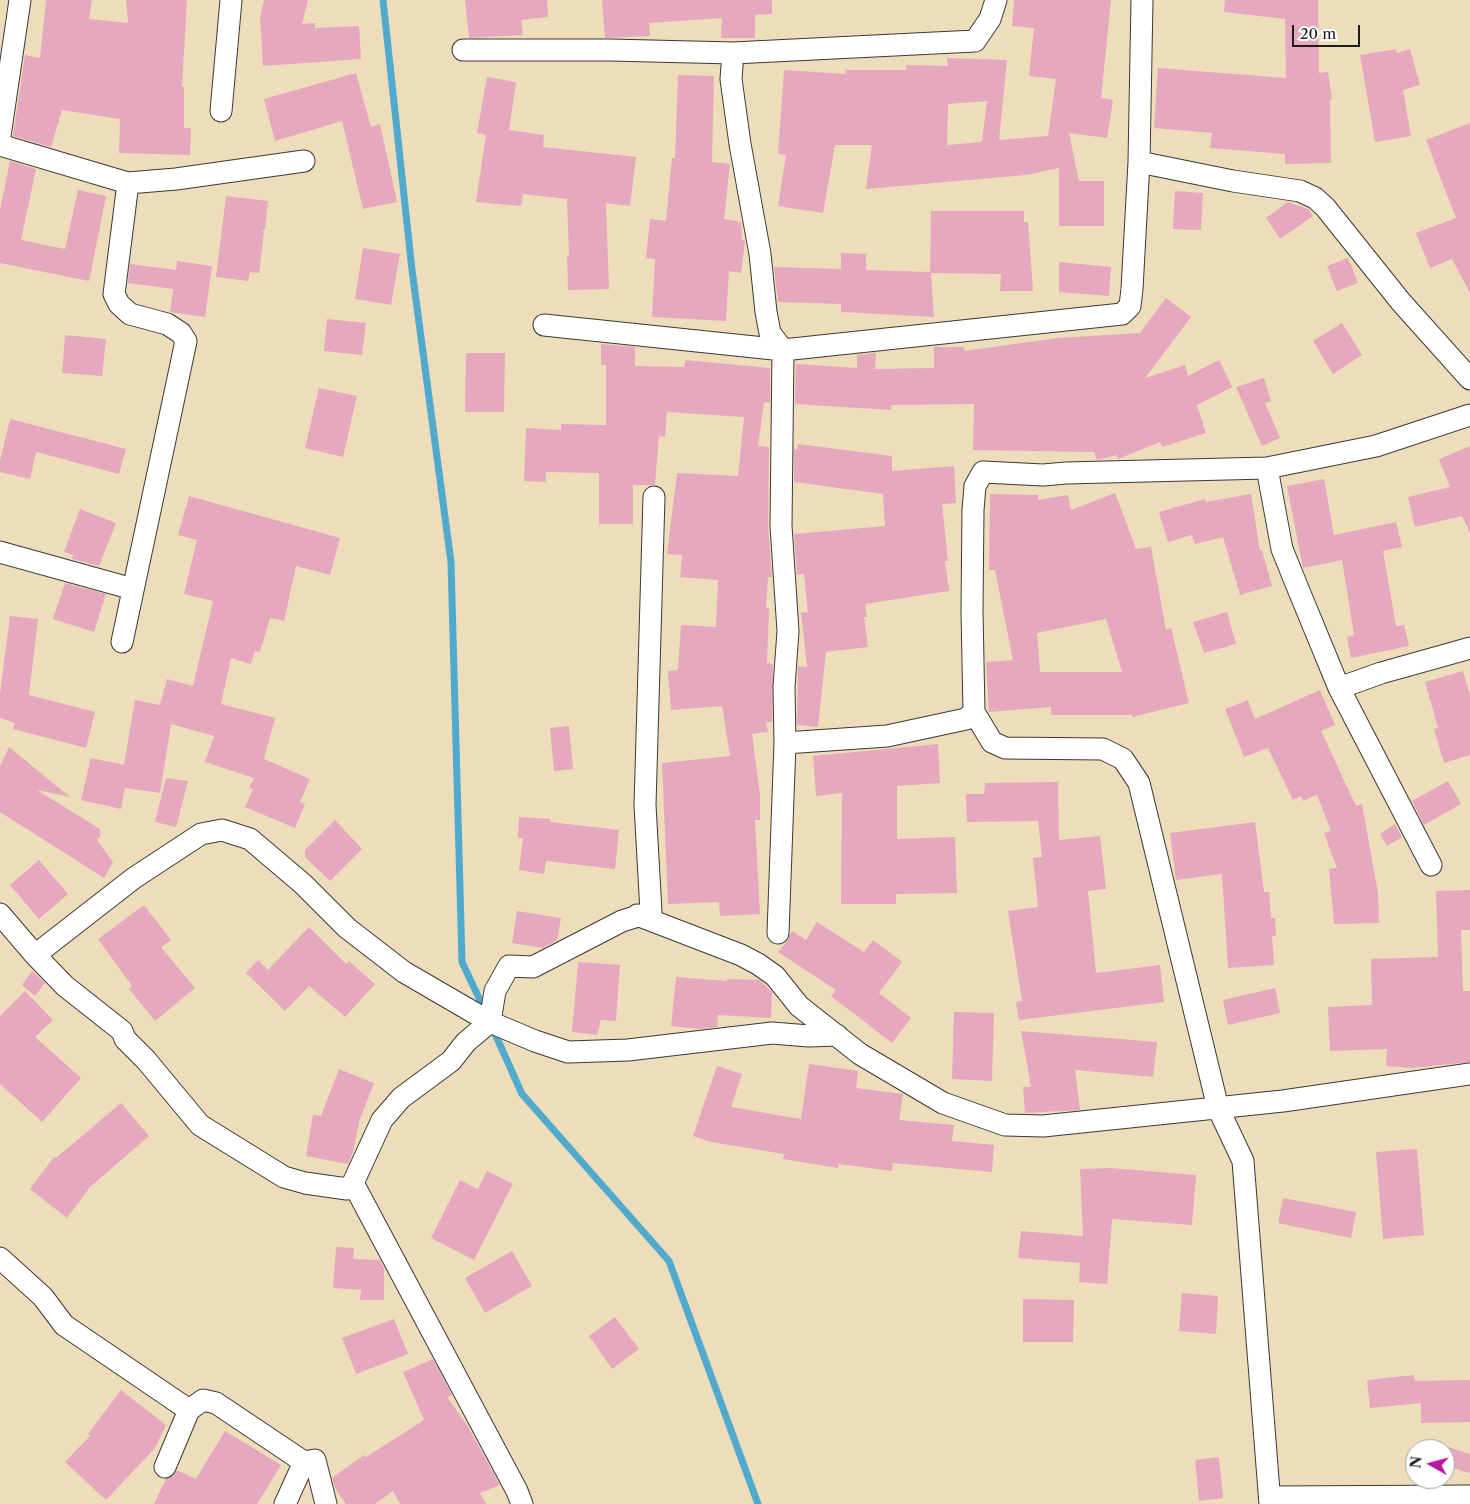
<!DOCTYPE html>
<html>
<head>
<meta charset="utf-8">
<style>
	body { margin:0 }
	#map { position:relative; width:1470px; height:1504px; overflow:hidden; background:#eeddba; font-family:"Libre Caslon Text",serif }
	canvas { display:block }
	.north { position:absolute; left:1405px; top:1439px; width:50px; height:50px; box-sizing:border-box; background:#fff; border:1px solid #a4a4a4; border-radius:50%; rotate:277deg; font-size:14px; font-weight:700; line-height:20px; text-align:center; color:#1c1c1c }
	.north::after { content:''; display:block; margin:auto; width:18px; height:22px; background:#b5179e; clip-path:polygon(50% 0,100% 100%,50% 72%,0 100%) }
	.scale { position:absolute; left:1292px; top:25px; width:68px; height:22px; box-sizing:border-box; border:2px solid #1c1c1c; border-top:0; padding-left:6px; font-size:15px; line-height:18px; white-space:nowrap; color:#1c1c1c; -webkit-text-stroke:4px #fff; paint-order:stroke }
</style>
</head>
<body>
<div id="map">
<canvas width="1470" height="1504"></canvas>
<div class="north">N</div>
<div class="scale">20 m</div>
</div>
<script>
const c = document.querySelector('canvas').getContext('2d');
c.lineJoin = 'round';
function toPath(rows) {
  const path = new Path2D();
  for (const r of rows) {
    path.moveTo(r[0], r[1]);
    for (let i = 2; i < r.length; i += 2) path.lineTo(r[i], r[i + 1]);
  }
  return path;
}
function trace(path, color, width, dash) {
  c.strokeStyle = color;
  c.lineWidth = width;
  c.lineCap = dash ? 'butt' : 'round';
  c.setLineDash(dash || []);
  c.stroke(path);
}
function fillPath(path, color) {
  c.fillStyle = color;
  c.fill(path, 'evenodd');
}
const stream = toPath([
	[383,0,412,270,451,562,462,962,486,1013],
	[492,1027,522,1094,669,1261,758,1504]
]);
const building = toPath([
	[46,0,92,0,89,19,128,23,126,0,187,0,182,87,184,87,184,128,191,128,190,155,119,153,120,119,62,110,51,147,13,136,25,55,40,58],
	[264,0,308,0,302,24,315,23,315,28,359,26,361,59,263,66,260,17],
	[465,0,547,0,548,17,521,20,523,35,469,38],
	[602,0,772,0,772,14,755,15,755,38,721,38,722,18,649,23,650,36,605,38],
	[1014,0,1111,0,1101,98,1113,100,1107,138,1069,133,1079,181,1104,181,1104,226,1059,226,1059,168,1026,175,866,189,872,145,835,145,823,213,778,206,786,155,778,154,784,70,846,74,846,70,906,70,906,65,948,66,947,58,1007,60,999,140,1048,136,1056,79,1029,76,1034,28,1012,26],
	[987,101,982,142,947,145,948,104],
	[1225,0,1318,0,1319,73,1328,72,1332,99,1330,100,1331,163,1285,164,1285,154,1210,148,1212,133,1154,128,1158,68,1286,78,1285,19,1224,12],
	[1396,49,1397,53,1410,49,1420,85,1403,90,1411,136,1375,142,1360,55],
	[356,73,371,127,380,124,397,202,363,209,342,121,275,141,264,99],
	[678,75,714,76,712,162,730,164,724,219,741,222,742,240,745,241,741,273,729,271,726,321,652,317,655,259,646,258,650,219,666,221,672,158,675,158],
	[487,77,516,82,509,130,544,135,543,147,636,157,630,206,606,203,609,289,568,290,567,256,569,256,567,199,523,194,521,206,476,202,486,135,477,133],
	[1470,123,1470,293,1452,259,1430,268,1416,233,1456,218,1426,140],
	[10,161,36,169,21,240,65,249,78,190,106,196,89,281,0,263,0,210],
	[1175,191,1203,193,1201,230,1173,229],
	[226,196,268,201,265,230,261,231,264,232,259,273,250,272,248,281,216,277],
	[1288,202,1308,209,1313,216,1280,239,1266,218],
	[931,211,1024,211,1024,222,1028,222,1033,291,1000,291,1001,274,931,273,934,317,841,312,841,304,778,302,774,267,841,269,841,253,866,254,866,270,930,272],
	[363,248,400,254,391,305,355,299],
	[1348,258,1358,283,1337,291,1327,266],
	[177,261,212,266,205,317,170,312,173,289,128,283,130,264,176,270],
	[1059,262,1111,267,1109,296,1059,292],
	[1166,298,1191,317,1145,378,1185,365,1188,376,1219,360,1232,387,1197,405,1206,433,1162,447,1160,442,1118,459,1116,455,1097,460,1094,452,973,450,974,404,891,405,891,410,795,404,796,364,857,368,857,355,876,353,875,369,934,368,934,347,964,347,964,351,1058,338,1140,333],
	[327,319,366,323,362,355,324,351],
	[1342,323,1362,355,1333,374,1313,341],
	[65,335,106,339,102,376,62,373],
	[601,344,635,347,635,366,684,367,685,360,770,368,770,403,764,402,758,446,769,447,768,526,772,577,768,577,766,608,769,609,767,663,773,664,772,722,766,722,768,732,752,734,760,795,760,820,755,820,760,914,720,916,719,902,668,904,662,763,730,756,722,706,671,710,668,671,678,670,681,625,716,627,718,580,680,577,682,555,667,554,677,473,738,476,744,417,667,412,665,437,659,436,655,485,633,485,633,524,599,524,599,473,546,472,546,482,524,481,526,428,561,430,561,424,606,425,606,365,601,365],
	[466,353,505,353,504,412,465,412],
	[1264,378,1271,401,1265,403,1280,438,1262,446,1236,387],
	[319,388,357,396,343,457,305,448],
	[10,419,126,449,119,474,36,452,30,479,0,472,0,461],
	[798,444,892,456,892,471,954,466,956,503,942,504,948,561,945,561,949,591,865,604,867,617,864,617,868,647,826,652,818,727,797,725,798,666,807,667,801,612,808,613,804,574,797,575,794,534,885,526,883,494,794,482,794,449,797,450],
	[1470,446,1470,533,1462,516,1415,527,1408,497,1450,487,1439,459],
	[1324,479,1334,535,1396,522,1402,547,1383,551,1396,626,1404,625,1409,646,1351,658,1347,637,1354,635,1342,560,1303,568,1287,486],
	[1115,493,1136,549,1151,547,1166,630,1171,628,1189,703,1132,717,1132,715,1051,715,1051,707,989,712,986,662,1013,660,995,570,989,570,990,494,1038,495,1038,500,1068,495,1071,510],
	[1106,619,1122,672,1040,672,1037,633],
	[1251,494,1260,551,1262,550,1272,586,1240,595,1223,537,1195,544,1192,535,1168,542,1159,512,1205,499,1205,502],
	[189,496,340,538,330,575,296,566,284,621,270,618,260,652,255,651,251,664,231,658,221,704,275,718,264,759,310,779,300,802,305,804,295,828,245,807,253,789,249,788,254,778,205,762,214,736,171,724,160,793,125,788,121,809,81,800,91,758,124,765,135,700,160,705,167,679,193,686,213,601,184,594,197,540,178,535],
	[80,509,116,523,99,566,72,559,73,555,64,552],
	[65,583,106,594,94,632,53,619],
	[1227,612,1236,644,1204,653,1193,622],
	[10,616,38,619,29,695,95,712,86,748,13,729,15,723,0,718,0,694],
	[1463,671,1470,695,1470,755,1444,763,1434,729,1438,728,1425,682],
	[1320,690,1335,725,1321,731,1356,806,1362,804,1378,893,1379,923,1334,924,1329,869,1337,868,1324,833,1331,831,1317,795,1303,801,1301,796,1293,800,1268,748,1244,757,1225,709,1248,700,1255,719],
	[569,726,573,769,554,771,550,728],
	[938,744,940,783,897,786,897,839,955,837,957,893,896,894,896,904,841,904,842,793,816,796,813,756],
	[9,747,70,797,37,790,100,829,100,837,97,840,113,862,104,878,0,812,0,766],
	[166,778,188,781,176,827,155,822],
	[1448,781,1461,804,1424,825,1412,801],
	[1058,782,1059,840,1100,836,1106,889,1088,891,1096,973,1160,965,1164,1002,1019,1020,1016,1002,1022,1001,1008,911,1038,907,1033,858,1042,857,1038,821,967,822,966,794,984,794,985,783],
	[519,817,551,819,550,822,619,830,615,869,546,861,544,874,519,870,523,838,518,838],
	[335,820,362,849,330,881,305,857,305,850],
	[1255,822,1264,892,1269,892,1271,918,1275,918,1276,936,1272,936,1274,965,1228,968,1222,874,1176,880,1170,833],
	[1395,824,1402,837,1387,846,1380,834],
	[39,860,68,894,39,919,10,885],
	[1470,890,1470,930,1461,930,1463,991,1470,991,1470,1062,1412,1068,1386,1066,1387,1049,1330,1051,1328,1007,1372,1005,1371,959,1438,957,1436,891],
	[144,905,171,940,161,947,195,988,155,1021,129,989,132,986,98,939],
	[517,911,561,918,557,940,543,948,512,943],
	[817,922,864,952,873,940,902,962,879,993,911,1018,892,1043,831,996,836,990,778,952,788,940,792,931,806,940],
	[309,927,346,964,349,961,375,984,345,1017,309,986,285,1011,246,973,258,960,268,970],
	[578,962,620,965,616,1021,601,1020,597,1035,572,1032],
	[32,971,45,983,35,996,22,985],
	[676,977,727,981,727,979,760,980,772,992,771,1018,718,1015,717,1027,700,1029,671,1026],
	[1275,988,1280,1013,1228,1025,1223,1000],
	[25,991,53,1020,35,1037,81,1078,42,1122,0,1084,0,1016],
	[954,1012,994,1013,992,1081,952,1079],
	[1021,1031,1157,1042,1153,1077,1075,1070,1080,1110,1025,1113,1023,1087,1031,1087],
	[809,1064,858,1071,856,1088,903,1094,899,1120,954,1125,952,1141,994,1145,992,1172,893,1163,892,1171,839,1164,838,1168,783,1159,784,1154,711,1142,693,1136,717,1066,742,1074,731,1107,801,1119],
	[339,1069,374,1083,359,1122,353,1152,348,1164,306,1156,313,1115,321,1116],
	[121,1103,149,1136,90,1187,67,1218,30,1189,54,1157,56,1158],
	[1417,1149,1424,1235,1383,1239,1376,1152],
	[1110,1168,1196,1175,1192,1225,1112,1219,1107,1284,1079,1282,1080,1263,1018,1258,1021,1231,1083,1236,1080,1169],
	[487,1171,513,1184,474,1260,431,1238,460,1180,478,1189],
	[1283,1198,1356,1212,1351,1238,1278,1223],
	[336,1247,354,1248,353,1259,380,1260,384,1269,384,1300,360,1300,361,1290,333,1288],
	[512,1251,532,1286,485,1313,465,1278],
	[1182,1293,1218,1296,1216,1334,1179,1331],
	[1023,1299,1074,1300,1073,1342,1023,1342],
	[615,1317,639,1349,612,1369,589,1336],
	[394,1319,408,1354,356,1374,342,1338],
	[433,1359,452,1395,447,1397,467,1425,500,1485,480,1493,486,1504,400,1504,393,1491,375,1504,346,1504,335,1488,332,1478,364,1455,366,1457,424,1420,403,1372],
	[1414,1375,1415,1381,1470,1380,1470,1422,1421,1423,1421,1403,1370,1408,1367,1380],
	[121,1390,166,1425,155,1448,106,1500,65,1462,90,1436,88,1434],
	[225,1431,281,1465,257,1504,154,1504,166,1479,173,1477,177,1470,196,1479],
	[1445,1446,1470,1454,1470,1473,1445,1466],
	[1219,1457,1223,1498,1199,1501,1195,1460]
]);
const street = toPath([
	[463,50,610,50,733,53,975,41,990,19,996,0],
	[733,53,731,79,740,144,760,254,766,312,770,333,783,350,781,526,788,631,784,687,785,743,778,933],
	[221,111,231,0],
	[0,136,20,0],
	[0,145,128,183,176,179,304,161],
	[1139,162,1233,181,1300,191,1315,198,1325,207,1401,302,1470,379],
	[544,325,783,350,1122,314,1130,306,1132,289,1139,162,1142,0],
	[1267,468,1282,549,1299,591,1339,688,1431,865],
	[0,552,133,589],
	[122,642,186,341,181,333,167,324,130,314,119,304,114,294,128,183],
	[1339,688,1381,673,1470,648],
	[974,712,992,742,1005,748,1103,749,1123,759,1139,783,1218,1108,1243,1161,1270,1504],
	[785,743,887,736,966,719,974,712,972,611,973,510,975,486,983,472,1043,475,1066,473,1267,468,1376,446,1470,415],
	[0,914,35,955,65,986,122,1031,125,1039,146,1060,200,1125,284,1177,305,1183,347,1189,353,1183,382,1120,401,1098,451,1061,466,1042,490,1022,495,991,509,966,533,967,622,921,651,912,645,805,654,497],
	[637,915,741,955,758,964,775,976,799,1006,860,1054,943,1103,1005,1125,1043,1126,1283,1101,1470,1074],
	[35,955,134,878,201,834,222,830,250,839,303,884,347,928,404,972,490,1022,535,1041,568,1052,628,1050,772,1033,809,1036,837,1035],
	[353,1183,517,1491,522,1504],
	[0,1258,43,1297,64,1325,189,1410,203,1400,216,1403,304,1462,315,1460,326,1504],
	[165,1467,189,1410],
	[1270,1497,1470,1496],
	[285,1504,304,1462]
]);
trace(stream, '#4faacd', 7);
fillPath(building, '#e6a8be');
trace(street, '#3c3934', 23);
trace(street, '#fff', 21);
</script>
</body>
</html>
